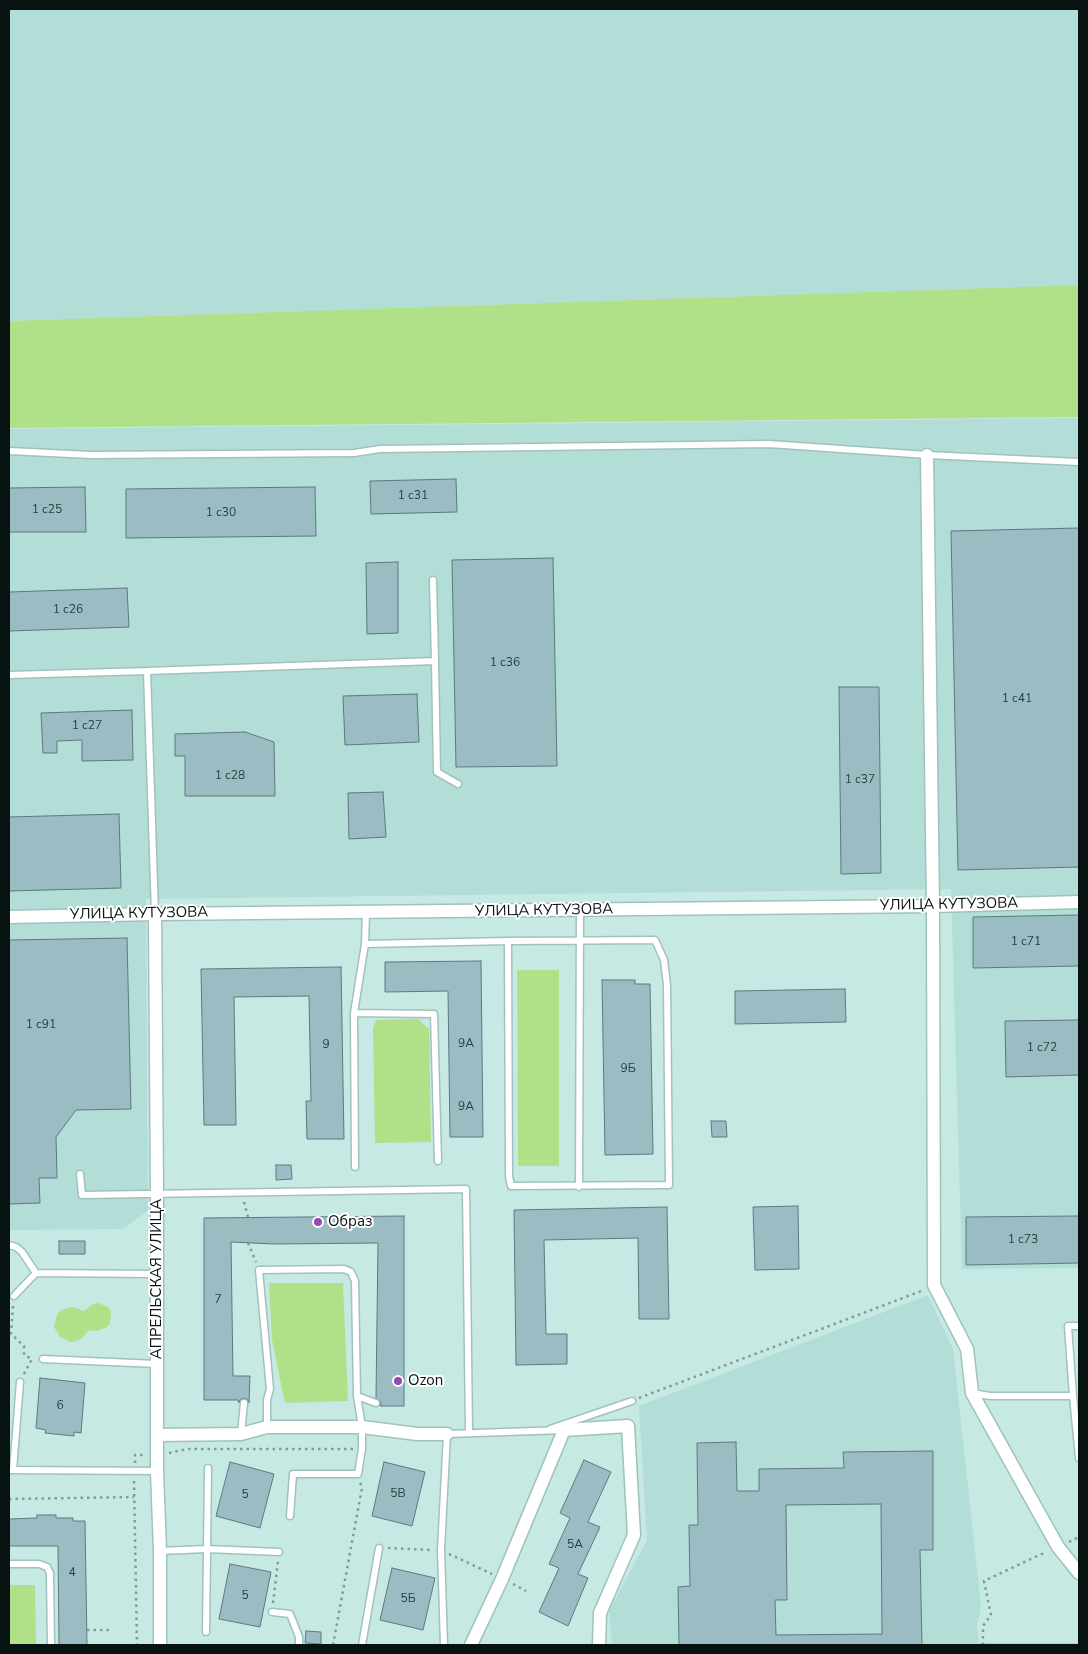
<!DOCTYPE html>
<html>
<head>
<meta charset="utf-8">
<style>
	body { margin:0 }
	#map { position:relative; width:1088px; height:1654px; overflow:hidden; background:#c6e9e4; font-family:"Nunito Sans",sans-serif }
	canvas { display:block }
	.frame { position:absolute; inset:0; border:10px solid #071311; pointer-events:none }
</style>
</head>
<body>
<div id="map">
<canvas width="1088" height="1654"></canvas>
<div class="frame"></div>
</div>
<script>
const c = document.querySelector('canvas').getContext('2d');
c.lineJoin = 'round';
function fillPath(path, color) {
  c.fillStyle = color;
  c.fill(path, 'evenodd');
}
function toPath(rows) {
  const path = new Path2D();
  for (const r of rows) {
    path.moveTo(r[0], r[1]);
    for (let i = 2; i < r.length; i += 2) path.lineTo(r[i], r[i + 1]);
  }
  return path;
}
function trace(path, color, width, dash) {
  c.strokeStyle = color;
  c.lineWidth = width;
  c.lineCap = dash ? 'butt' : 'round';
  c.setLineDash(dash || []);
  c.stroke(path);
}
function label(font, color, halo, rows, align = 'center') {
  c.font = font + ' "Nunito Sans",sans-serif';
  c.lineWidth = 4;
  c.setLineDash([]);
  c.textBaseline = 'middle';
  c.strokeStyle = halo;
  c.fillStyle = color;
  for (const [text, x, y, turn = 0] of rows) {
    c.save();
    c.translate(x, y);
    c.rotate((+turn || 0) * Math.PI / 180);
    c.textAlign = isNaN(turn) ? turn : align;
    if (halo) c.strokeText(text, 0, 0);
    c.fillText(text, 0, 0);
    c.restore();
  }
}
const built = toPath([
	[9,9,1079,9,1079,285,9,321],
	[1079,418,1079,1268,962,1269,951,889,146,899,148,1211,123,1229,9,1230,9,429],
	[928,1295,953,1349,981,1606,977,1627,979,1645,612,1645,609,1611,647,1540,639,1406]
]);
const green = toPath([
	[1079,285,1079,417,9,428,9,321],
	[517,970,559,970,559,1166,518,1166],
	[418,1019,429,1029,431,1142,375,1143,373,1028,376,1020],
	[269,1283,343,1283,348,1401,285,1403,272,1340],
	[98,1303,108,1307,111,1312,110,1323,107,1327,97,1331,89,1330,82,1338,77,1341,71,1342,60,1337,54,1327,57,1315,61,1310,72,1307,84,1311,93,1304],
	[9,1585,35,1585,36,1645,9,1645],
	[979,1643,1079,1643,1079,1645,979,1645]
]);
const building = toPath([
	[456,479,457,512,371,514,370,481,456,479],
	[85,487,86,532,9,532,9,488,85,487],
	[315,487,316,536,126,538,126,489,315,487],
	[1079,528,1079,867,958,870,951,531,1079,528],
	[553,558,557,766,456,767,452,560,553,558],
	[398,562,398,633,367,634,366,563,398,562],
	[127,588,129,627,9,631,9,592,127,588],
	[839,687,879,687,881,873,841,874,839,687],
	[417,694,419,742,345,745,343,696,417,694],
	[132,710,133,760,82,761,82,740,57,741,57,753,43,753,41,713,132,710],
	[245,732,274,742,275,796,185,796,185,756,175,756,175,734,245,732],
	[383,792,386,837,349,839,348,793,383,792],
	[119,814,121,888,9,891,9,817,119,814],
	[1079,915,1079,966,973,968,973,917,1079,915],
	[127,938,131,1109,76,1110,56,1137,57,1178,39,1178,40,1203,9,1204,9,940,127,938],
	[481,961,483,1137,450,1137,448,991,385,992,385,962,481,961],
	[341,967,344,1139,307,1139,306,1101,311,1101,309,996,234,997,236,1125,204,1125,201,969,341,967],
	[602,980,635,980,635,984,650,984,653,1154,605,1155,602,980],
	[845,989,846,1022,735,1024,735,991,845,989],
	[1079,1020,1079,1075,1006,1077,1005,1021,1079,1020],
	[711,1121,726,1121,727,1137,712,1137,711,1121],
	[276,1165,291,1165,292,1179,276,1180,276,1165],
	[798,1206,799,1269,755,1270,753,1207,798,1206],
	[667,1207,669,1319,639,1319,638,1238,544,1240,546,1334,567,1334,567,1364,516,1365,514,1210,667,1207],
	[404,1216,404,1406,380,1406,381,1402,376,1398,378,1243,274,1244,231,1242,233,1376,250,1376,249,1403,247,1399,244,1398,240,1400,239,1403,238,1400,204,1400,204,1218,404,1216],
	[1079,1216,1079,1263,966,1265,966,1217,1079,1216],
	[59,1241,85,1241,85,1254,59,1254,59,1241],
	[40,1378,85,1383,81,1433,74,1432,74,1436,45,1433,46,1430,36,1428,40,1378],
	[736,1442,737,1491,759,1491,759,1469,844,1468,843,1452,933,1451,933,1550,920,1550,922,1645,679,1645,678,1587,690,1586,689,1525,698,1525,697,1443,736,1442],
	[881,1504,882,1634,776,1635,775,1600,787,1600,786,1505,881,1504],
	[584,1460,611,1472,588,1522,600,1527,578,1574,588,1578,568,1626,539,1612,559,1568,549,1564,570,1518,560,1513,584,1460],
	[230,1462,274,1474,260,1528,216,1516,230,1462],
	[384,1462,425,1472,412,1526,372,1516,384,1462],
	[37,1515,56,1515,56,1518,73,1518,73,1521,85,1521,87,1645,59,1645,58,1546,9,1546,9,1519,37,1518,37,1515],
	[230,1564,271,1572,260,1627,219,1619,230,1564],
	[392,1568,435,1578,423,1630,380,1620,392,1568],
	[306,1631,321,1632,321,1644,305,1643,306,1631]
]);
const path = toPath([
	[244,1202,248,1217],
	[248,1243,256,1262],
	[13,1306,11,1334,24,1346,24,1355,32,1359],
	[24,1374,32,1359],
	[639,1398,924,1290],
	[169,1453,187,1449,353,1449],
	[135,1463,135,1455,144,1455],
	[134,1481,137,1645],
	[9,1499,134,1497],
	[1069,1542,1079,1537],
	[388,1548,432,1550],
	[449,1554,492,1574],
	[513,1584,526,1591],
	[273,1603,278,1561],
	[87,1630,112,1630],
	[333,1645,362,1488,360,1482],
	[983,1645,983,1626,991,1615,984,1581,1046,1552]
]);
const lane = toPath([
	[9,451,91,455,354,453,380,449,769,444,927,455,1079,462],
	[435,661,437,772,458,784],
	[9,675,147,671],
	[155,914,147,671,435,661,433,580],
	[365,944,508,941,655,940,664,960,667,985,669,1185,511,1186,509,1176,508,941],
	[354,1013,434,1014,438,1161],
	[355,1167,354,1013,365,944,366,913],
	[80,1174,82,1195,466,1189,469,1433],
	[579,1187,580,910],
	[9,1245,16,1247,22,1252,36,1273,156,1274],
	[14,1296,36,1273],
	[43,1359,157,1364],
	[972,1393,990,1396,1073,1396,1079,1458],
	[357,1396,376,1403],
	[1073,1396,1068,1326,1079,1326],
	[267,1427,267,1400,270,1389,259,1270,344,1269,351,1272,355,1281,357,1396,362,1427,362,1449,358,1474,293,1474,290,1516],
	[550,1429,632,1401],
	[241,1434,244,1403],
	[9,1470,157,1471],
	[13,1470,20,1382],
	[160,1551,207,1549,279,1552],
	[9,1564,39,1564,47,1567,50,1573,51,1645],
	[272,1612,290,1614,299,1637,299,1645],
	[206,1632,208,1468],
	[362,1645,379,1548],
	[444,1645,441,1550,447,1434,564,1430]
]);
const street = toPath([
	[927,455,933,906,934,1285,967,1349,972,1393,1058,1547,1079,1573],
	[155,914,157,1194,157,1471,160,1551,160,1645],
	[9,917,155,914,933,906,1079,902],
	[157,1435,241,1434,267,1427,362,1427,417,1434,447,1434],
	[471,1645,502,1579,564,1430,628,1426,634,1535,600,1613,599,1645]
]);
const markers = [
	[318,1222,5,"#9946b5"],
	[398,1381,5,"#9946b5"]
];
const numberNames = [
	["1 с31",413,496],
	["1 с25",47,510],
	["1 с30",221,513],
	["1 с26",68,610],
	["1 с36",505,663],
	["1 с41",1017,699],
	["1 с27",87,726],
	["1 с28",230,776],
	["1 с37",860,780],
	["1 с71",1026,942],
	["1 с91",41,1025],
	["9А",466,1044],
	["9",326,1045],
	["1 с72",1042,1048],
	["9Б",628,1069],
	["9А",466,1107],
	["1 с73",1023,1240],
	["7",218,1300],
	["6",60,1406],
	["5В",398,1494],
	["5",245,1495],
	["5А",575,1545],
	["4",72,1573],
	["5",245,1596],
	["5Б",408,1599]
];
const streetNames = [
	["УЛИЦА КУТУЗОВА",949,905,-1],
	["УЛИЦА КУТУЗОВА",544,911,-1],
	["УЛИЦА КУТУЗОВА",139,914,-1],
	["АПРЕЛЬСКАЯ УЛИЦА",157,1279,-90]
];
const poiNames = [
	["Образ",328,1222],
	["Ozon",408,1381]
];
fillPath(built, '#b2ded7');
fillPath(green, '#b0e088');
fillPath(building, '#9bbcc3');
trace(building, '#5b7a80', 1);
trace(lane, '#a0c2bc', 9);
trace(street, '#a0c2bc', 15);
trace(path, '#819b97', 2.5, [2.5, 4]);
trace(lane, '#fff', 6);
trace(street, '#fff', 12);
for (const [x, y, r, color] of markers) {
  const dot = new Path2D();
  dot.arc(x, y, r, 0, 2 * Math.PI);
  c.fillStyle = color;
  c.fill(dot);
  trace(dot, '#fff', 2);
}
label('12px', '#2c3d3e', null, numberNames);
label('15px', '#071311', '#fff', streetNames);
label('15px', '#071311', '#fff', poiNames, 'left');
</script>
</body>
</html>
